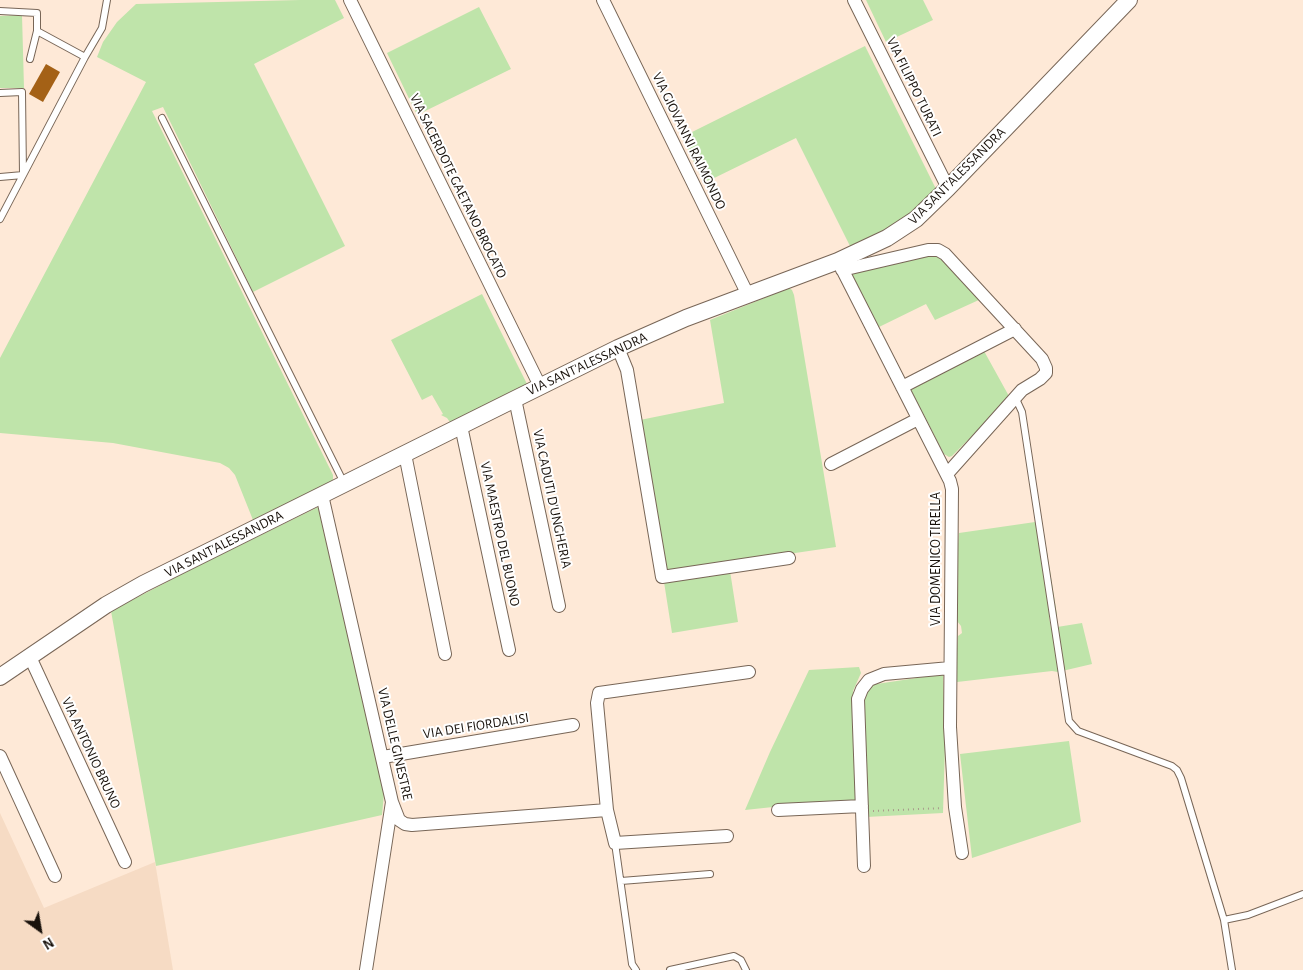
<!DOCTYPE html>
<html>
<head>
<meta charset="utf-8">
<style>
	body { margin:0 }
	#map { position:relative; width:1303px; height:970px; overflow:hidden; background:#fee9d7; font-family:"Alegreya Sans",sans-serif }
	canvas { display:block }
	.north { position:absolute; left:15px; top:905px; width:50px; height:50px; -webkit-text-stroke:4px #fff; paint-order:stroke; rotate:148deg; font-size:14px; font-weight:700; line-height:20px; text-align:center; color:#19120c }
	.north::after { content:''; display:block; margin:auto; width:18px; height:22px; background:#19120c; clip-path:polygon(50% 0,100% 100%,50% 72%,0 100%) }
</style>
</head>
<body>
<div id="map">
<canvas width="1303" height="970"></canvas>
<div class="north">N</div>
</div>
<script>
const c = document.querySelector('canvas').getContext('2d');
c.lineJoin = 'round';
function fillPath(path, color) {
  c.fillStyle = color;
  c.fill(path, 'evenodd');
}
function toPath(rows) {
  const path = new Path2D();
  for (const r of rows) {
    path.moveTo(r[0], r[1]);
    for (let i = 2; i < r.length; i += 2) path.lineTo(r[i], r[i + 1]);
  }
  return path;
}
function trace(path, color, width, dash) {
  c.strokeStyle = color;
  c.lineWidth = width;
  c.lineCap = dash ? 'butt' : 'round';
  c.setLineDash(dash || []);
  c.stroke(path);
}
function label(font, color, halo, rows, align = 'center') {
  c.font = font + ' "Alegreya Sans",sans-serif';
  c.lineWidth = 4;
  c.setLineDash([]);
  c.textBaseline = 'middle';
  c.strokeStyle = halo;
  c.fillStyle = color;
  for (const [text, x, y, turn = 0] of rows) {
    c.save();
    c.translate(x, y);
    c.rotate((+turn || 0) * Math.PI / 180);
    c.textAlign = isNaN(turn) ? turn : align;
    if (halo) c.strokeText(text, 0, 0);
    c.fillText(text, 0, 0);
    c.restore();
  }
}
const built = toPath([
	[0,813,44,908,155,862,173,970,0,970]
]);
const green = toPath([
	[300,0,335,0,344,18,254,64,345,246,253,292,163,107,152,111,333,475,333,483,253,520,235,475,229,468,220,463,113,443,0,433,0,358,146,82,97,57,103,42,117,22,136,4],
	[866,0,923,0,933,20,886,42],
	[479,7,511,69,417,115,387,53],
	[22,15,24,88,0,88,0,16],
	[865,46,936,189,935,194,892,228,851,248,796,138,704,183,682,137],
	[929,254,938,256,948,262,981,299,935,320,926,304,879,327,850,272],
	[789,288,792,290,794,295,836,547,666,572,640,420,724,403,710,320],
	[482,294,528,386,452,425,447,418,441,415,443,414,432,395,422,400,391,340],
	[984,351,1010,398,952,456,949,457,944,454,910,388],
	[318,507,384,794,382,815,156,866,111,611,188,571],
	[1042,521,1057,615,1049,617,1051,628,1082,623,1092,664,1058,672,1052,671,957,682,955,674,958,636,962,633,961,626,957,621,955,578,959,533],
	[730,571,738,622,672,633,664,582],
	[859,667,861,673,853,691,857,802,788,803,773,807,745,810,770,752,809,670],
	[943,674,945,746,943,813,866,817,863,698,870,685],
	[1069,741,1081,822,972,858,960,754]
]);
const building = toPath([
	[46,64,60,72,43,102,29,94]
]);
const path = toPath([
	[873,811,943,808]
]);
const service = toPath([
	[0,11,37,13,37,31,85,57],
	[30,59,37,31],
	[0,93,22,92,23,175,0,177],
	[162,118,344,483],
	[0,219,85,57,102,28,107,0],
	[1016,399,1022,412,1069,721,1078,731,1172,766,1177,770,1181,778,1224,920,1232,970],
	[615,843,632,964,636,970],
	[621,881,710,874],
	[1224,920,1248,915,1303,894],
	[670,970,734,956,741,960,746,970]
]);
const minor = toPath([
	[350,0,540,386],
	[603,0,748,295],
	[854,0,948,188],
	[838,261,950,481,952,489,950,727,955,807,962,853],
	[842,270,928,250,938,250,945,254,1042,359,1046,368,1046,373,1040,379,1022,390,947,474],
	[618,348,627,370,662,577,789,558],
	[902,387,1015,329],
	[515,399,559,606],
	[461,426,509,650],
	[405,454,445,654],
	[831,464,918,419],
	[322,495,392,802,399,820,405,824,412,825,607,810,615,843,727,836],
	[30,657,125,862],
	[0,756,55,876],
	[383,757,573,725],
	[607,810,597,703,599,693,749,672],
	[778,810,862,806],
	[864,866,858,699,862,689,869,680,884,674,950,668],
	[366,970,392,802]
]);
const tertiary = toPath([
	[0,677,106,605,143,584,515,399,618,348,686,318,838,261,887,238,916,219,948,188,1129,0]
]);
const streetNames = [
	["VIA FILIPPO TURATI",914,87,64],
	["VIA GIOVANNI RAIMONDO",689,141,64],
	["VIA SANT'ALESSANDRA",957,176,-45],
	["VIA SACERDOTE GAETANO BROCATO",458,186,64],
	["VIA SANT'ALESSANDRA",587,364,-25],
	["VIA CADUTI D'UNGHERIA",552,499,78],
	["VIA MAESTRO DEL BUONO",500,534,78],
	["VIA SANT'ALESSANDRA",224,544,-27],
	["VIA DOMENICO TIRELLA",936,559,-90],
	["VIA DEI FIORDALISI",476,726,-9],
	["VIA DELLE GINESTRE",395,744,77],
	["VIA ANTONIO BRUNO",91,753,65]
];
fillPath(built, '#f6dbc4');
fillPath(green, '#bfe4aa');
fillPath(building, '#a46116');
trace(service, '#786657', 8);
trace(minor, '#786657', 14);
trace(tertiary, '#786657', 18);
trace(path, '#a9998b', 2, [1, 4]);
trace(service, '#fff', 6);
trace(minor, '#fff', 12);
trace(tertiary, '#fff', 16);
label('14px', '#19120c', '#fff', streetNames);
</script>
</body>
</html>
